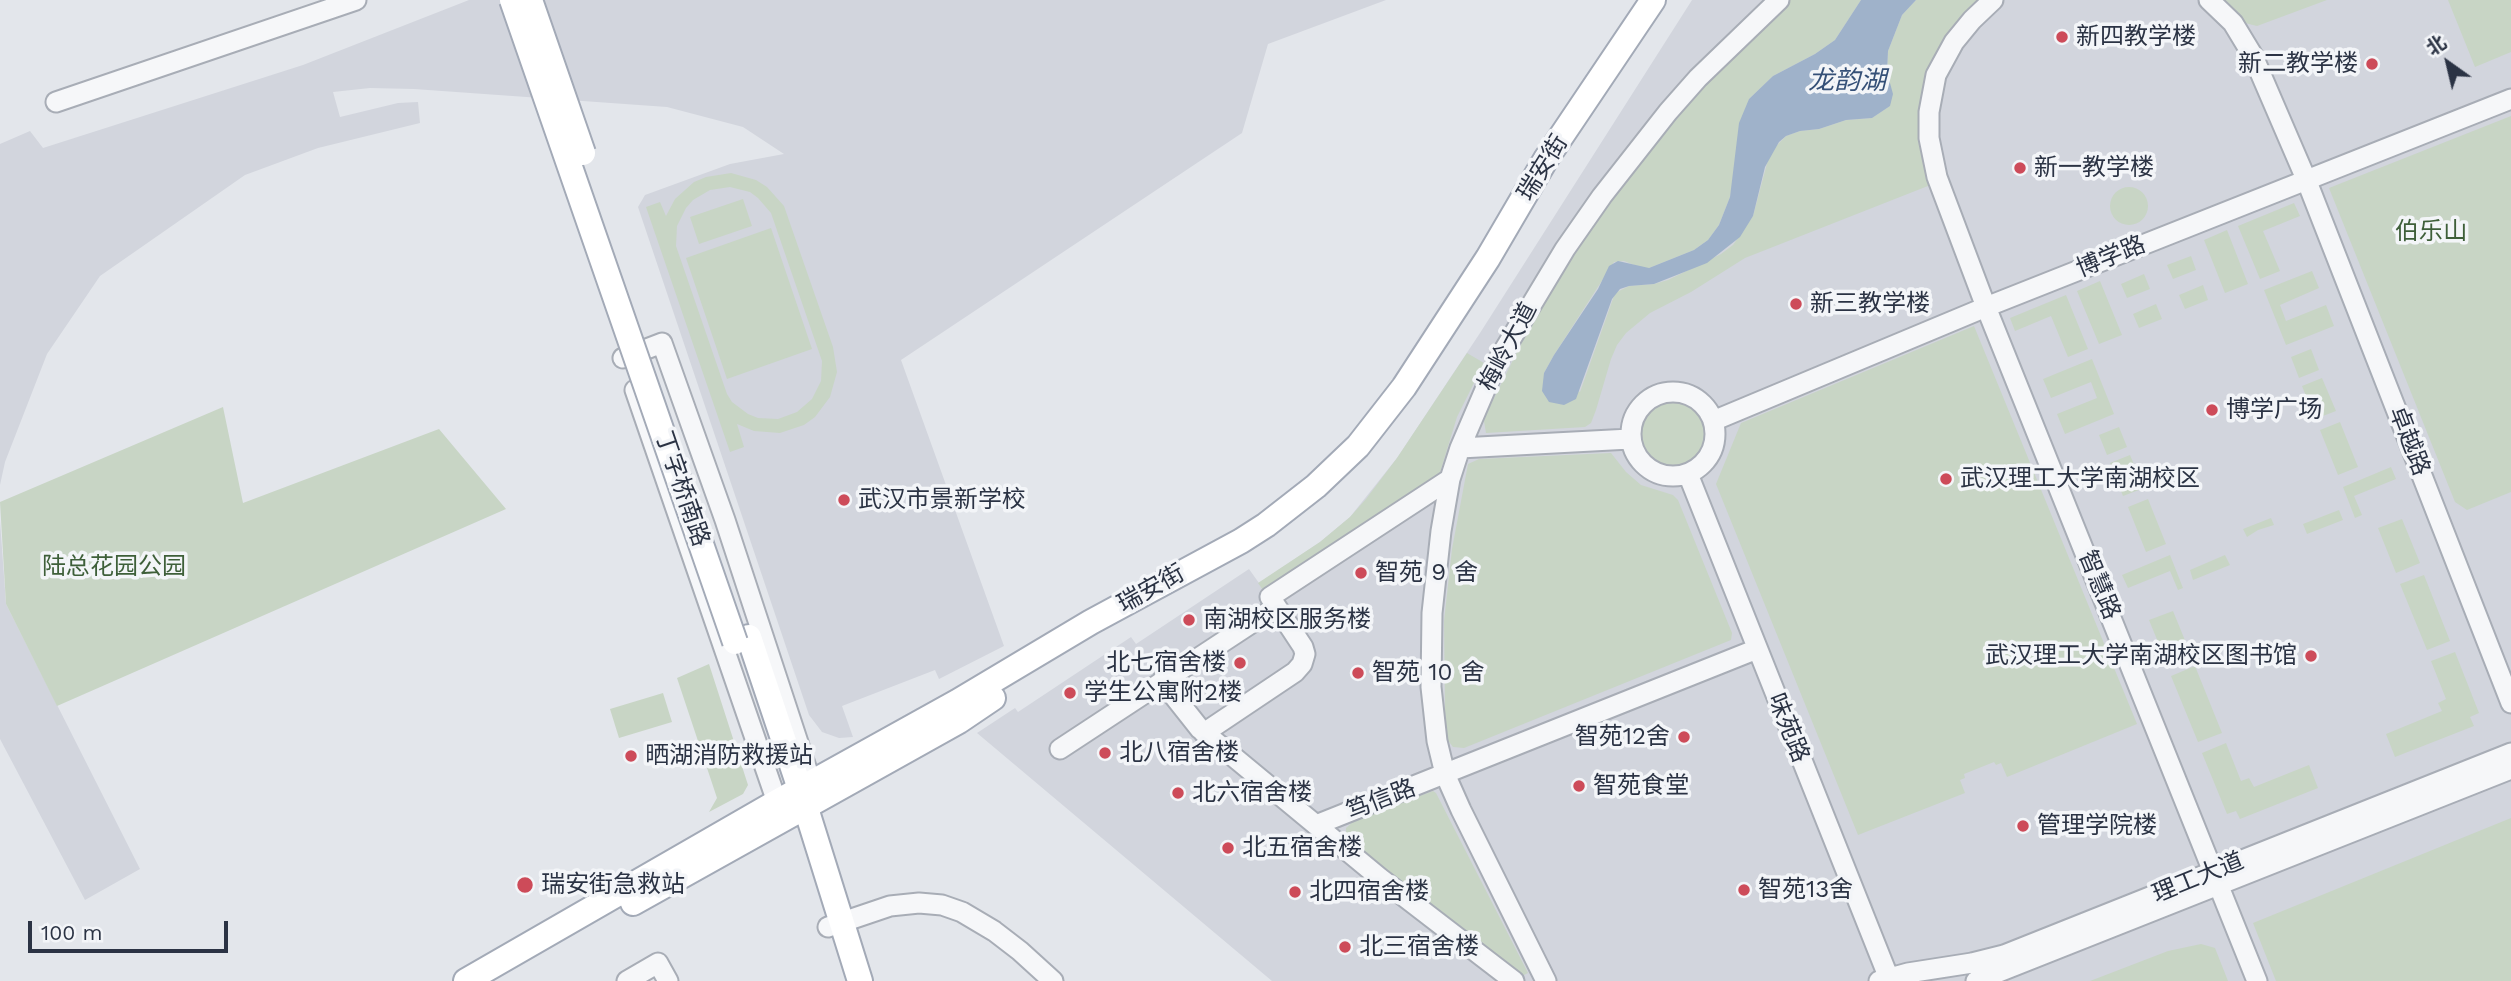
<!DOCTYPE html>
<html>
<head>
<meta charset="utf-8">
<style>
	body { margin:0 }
	#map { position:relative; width:2511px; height:981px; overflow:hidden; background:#e3e6eb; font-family:"Work Sans","Noto Sans SC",sans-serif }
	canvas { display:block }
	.north { position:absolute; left:2413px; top:28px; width:70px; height:70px; -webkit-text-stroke:5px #f3f5f8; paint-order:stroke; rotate:326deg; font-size:19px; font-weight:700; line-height:28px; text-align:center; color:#2b3344 }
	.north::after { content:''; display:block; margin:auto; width:24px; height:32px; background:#2b3344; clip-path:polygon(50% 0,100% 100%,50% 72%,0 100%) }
	.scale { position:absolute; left:28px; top:921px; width:200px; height:32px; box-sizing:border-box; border:4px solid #2b3344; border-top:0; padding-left:9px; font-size:21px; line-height:24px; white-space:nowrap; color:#2b3344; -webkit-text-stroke:5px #f3f5f8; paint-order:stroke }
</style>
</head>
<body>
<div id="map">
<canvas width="2511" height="981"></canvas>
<div class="north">北</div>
<div class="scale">100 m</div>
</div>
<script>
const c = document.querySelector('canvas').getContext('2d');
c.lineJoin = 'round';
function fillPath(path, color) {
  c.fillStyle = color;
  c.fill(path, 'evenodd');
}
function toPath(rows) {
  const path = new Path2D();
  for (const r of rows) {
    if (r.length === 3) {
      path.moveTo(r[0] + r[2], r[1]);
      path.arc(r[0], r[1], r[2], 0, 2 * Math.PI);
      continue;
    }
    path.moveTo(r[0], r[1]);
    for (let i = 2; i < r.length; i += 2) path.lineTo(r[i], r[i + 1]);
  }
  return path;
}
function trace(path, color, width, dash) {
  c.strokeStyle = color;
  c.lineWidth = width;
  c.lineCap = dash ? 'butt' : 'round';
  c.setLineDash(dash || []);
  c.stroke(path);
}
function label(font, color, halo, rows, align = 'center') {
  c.font = font + ' "Work Sans","Noto Sans SC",sans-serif';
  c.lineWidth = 7;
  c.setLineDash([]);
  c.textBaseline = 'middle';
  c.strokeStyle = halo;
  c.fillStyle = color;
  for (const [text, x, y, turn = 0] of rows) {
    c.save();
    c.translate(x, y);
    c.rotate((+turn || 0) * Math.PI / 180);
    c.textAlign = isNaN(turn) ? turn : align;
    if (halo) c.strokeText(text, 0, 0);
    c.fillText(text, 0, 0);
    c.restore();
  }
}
const built = toPath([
	[469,0,1386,0,1268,44,1242,133,901,360,1004,646,939,679,935,670,842,706,853,737,839,738,822,732,809,715,638,207,645,195,730,164,784,154,743,127,667,107,414,89,370,88,333,92,340,117,398,103,418,102,420,123,318,148,245,175,100,276,47,354,5,462,0,485,0,144,30,131,43,148,303,65],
	[1692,0,2511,0,2511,981,1272,981,977,733,1015,708,1018,712,1131,637,1136,644,1249,569,1259,583,1320,542,1350,517,1397,458,1480,333],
	[0,521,6,604,140,869,85,900,0,739]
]);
const green = toPath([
	[1790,0,1861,0,1835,40,1815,54,1773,76,1749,99,1730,197,1719,225,1708,240,1694,250,1649,268,1642,268,1624,261,1614,262,1554,355,1544,373,1580,392,1615,293,1629,286,1654,284,1668,280,1721,254,1733,245,1753,216,1769,156,1774,148,1786,136,1800,131,1819,129,1846,120,1872,118,1890,106,1887,72,1888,51,1902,15,1916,0,1984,0,1938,54,1933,184,1745,258,1691,292,1650,313,1626,333,1617,345,1611,359,1596,410,1591,423,1585,427,1486,433,1484,421,1488,410,1530,326,1553,284,1613,192,1660,132,1748,40],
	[2223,0,2327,0,2257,26,2245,23],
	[2448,0,2511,0,2511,52,2475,67],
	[2511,116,2511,492,2467,510,2455,502,2329,188],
	[731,173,756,180,767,187,784,206,833,347,837,372,830,397,815,417,804,425,780,433,754,431,737,424,744,447,730,452,646,207,660,202,666,216,675,199,694,182,706,177],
	[730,187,750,192,758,198,771,213,822,361,821,381,812,399,797,412,778,419,758,418,748,414,732,402,727,394,676,246,677,226,686,208,693,200,710,190],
	[2129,206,19],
	[743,199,752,226,699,244,690,217],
	[2294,203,2300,216,2263,231,2280,271,2260,279,2238,226],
	[771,228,812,349,727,379,686,258],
	[2227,230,2248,284,2225,293,2204,240],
	[2191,256,2196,270,2173,279,2167,265],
	[2312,271,2319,288,2280,305,2286,321,2326,305,2334,326,2286,345,2264,290],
	[2144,274,2150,289,2127,298,2121,284],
	[2100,281,2122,335,2099,344,2077,291],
	[2203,285,2208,300,2185,309,2179,295],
	[2066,295,2088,349,2068,357,2051,316,2015,331,2010,318],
	[2156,304,2162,319,2139,328,2133,314],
	[1974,326,2137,724,2007,777,2001,763,1996,765,1994,762,1964,774,1965,778,1960,780,1965,793,1858,835,1716,484,1741,423],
	[2311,349,2319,370,2299,378,2291,357],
	[1467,353,1484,363,1457,417,1438,479,1265,593,1258,583,1320,542,1350,517,1366,499,1397,458],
	[2092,359,2114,414,2065,434,2057,414,2097,398,2091,382,2051,398,2043,379],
	[2322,378,2336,411,2315,419,2302,386],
	[1672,434,34],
	[223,407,243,503,439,429,506,509,57,706,6,604,0,502],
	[2340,422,2358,467,2338,475,2320,430],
	[2119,427,2127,447,2107,455,2099,435],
	[1611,453,1626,472,1641,485,1673,495,1678,500,1732,633,1731,640,1464,748,1453,747,1447,739,1445,711,1444,621,1452,549,1468,464,1479,459],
	[2130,455,2144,488,2123,496,2110,463],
	[2391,467,2396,479,2354,496,2362,515,2355,518,2343,487],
	[2148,499,2166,544,2146,552,2128,507],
	[2339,510,2343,520,2307,534,2303,524],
	[2271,518,2274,525,2258,530,2247,537,2243,529],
	[2402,519,2420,563,2396,573,2378,528],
	[2170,555,2183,588,2178,590,2170,571,2128,588,2122,575],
	[2225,555,2230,565,2193,580,2190,570],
	[2424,575,2450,641,2427,650,2400,584],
	[2173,611,2191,655,2167,664,2149,620],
	[2455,652,2479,713,2470,717,2474,726,2395,757,2386,734,2442,711,2438,703,2446,699,2431,661],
	[709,664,748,785,743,794,709,812,717,798,677,678],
	[2195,666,2222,733,2198,742,2171,676],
	[663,693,672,722,619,738,610,709],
	[2226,743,2241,781,2249,778,2254,787,2309,765,2318,788,2240,819,2236,811,2227,814,2202,753],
	[1433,791,1436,793,1528,973,1518,978,1352,845,1346,837,1346,828,1355,820],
	[2511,818,2511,981,2276,981,2253,923],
	[2201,944,2215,948,2228,981,2090,981,2168,951]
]);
const water = toPath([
	[1861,0,1916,0,1902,15,1888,51,1887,72,1893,94,1890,106,1872,118,1846,120,1819,129,1800,131,1786,136,1779,142,1765,167,1753,216,1740,237,1707,263,1654,284,1629,286,1620,289,1612,299,1576,399,1564,405,1549,402,1542,391,1544,373,1554,355,1598,289,1609,266,1618,261,1649,268,1694,250,1708,240,1719,225,1730,197,1739,123,1749,99,1773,76,1815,54,1835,40]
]);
const minor = toPath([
	[1993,0,1972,20,1954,42,1936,75,1929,112,1929,138,1937,177,1986,307,2257,981],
	[2209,0,2233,23,2253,56,2306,179,2511,703],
	[56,102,356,0],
	[623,358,662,343,725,520,811,782],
	[635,390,777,802],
	[1673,434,42],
	[1713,421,1986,307,2511,99],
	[1460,448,1630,439],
	[1688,474,1890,981],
	[1162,681,1200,729,1380,878,1514,981],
	[1204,733,1295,672,1302,664,1305,654,1303,647,1270,597,1450,479],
	[1060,749,1276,607],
	[1316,825,1757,649],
	[828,927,890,906,919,903,942,905,962,912,994,931,1020,951,1053,981],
	[627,981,658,963,668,981],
	[1546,981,1461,810,1445,774,1437,741,1431,687,1432,613,1441,531,1450,479,1460,448,1497,362,1565,249,1602,196,1668,112,1698,78,1779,0],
	[1879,981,1908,973,1972,963,2004,955,2511,753],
	[1976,981,2511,769]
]);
const major = toPath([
	[749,637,800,789,860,981],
	[633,903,959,721,993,698],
	[466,981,777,802,957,702,1091,622,1241,541,1266,525,1316,486,1358,446,1404,387,1488,258,1546,159,1653,0]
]);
const majorBridge = toPath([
	[512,0,735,642],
	[530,0,583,153]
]);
const markers = [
	[2062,37,7,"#cd4b59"],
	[2372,64,7,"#cd4b59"],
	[2020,168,7,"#cd4b59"],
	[1796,304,7,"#cd4b59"],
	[2212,410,7,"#cd4b59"],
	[1946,479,7,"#cd4b59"],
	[844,500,7,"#cd4b59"],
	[1361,573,7,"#cd4b59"],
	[1189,620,7,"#cd4b59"],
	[2311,656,7,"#cd4b59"],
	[1240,663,7,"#cd4b59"],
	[1358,673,7,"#cd4b59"],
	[1070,693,7,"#cd4b59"],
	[1684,737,7,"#cd4b59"],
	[1105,753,7,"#cd4b59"],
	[631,756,7,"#cd4b59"],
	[1579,786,7,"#cd4b59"],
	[1178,793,7,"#cd4b59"],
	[2023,826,7,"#cd4b59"],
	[1228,848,7,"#cd4b59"],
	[525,885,9,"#cd4b59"],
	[1744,890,7,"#cd4b59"],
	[1295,892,7,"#cd4b59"],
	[1345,947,7,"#cd4b59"]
];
const poiNames = [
	["新四教学楼",2076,37],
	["新二教学楼",2358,64,"right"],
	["新一教学楼",2034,168],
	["新三教学楼",1810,304],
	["博学广场",2226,410],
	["武汉理工大学南湖校区",1960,479],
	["武汉市景新学校",858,500],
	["智苑 9 舍",1375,573],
	["南湖校区服务楼",1203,620],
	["武汉理工大学南湖校区图书馆",2297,656,"right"],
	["北七宿舍楼",1226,663,"right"],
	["智苑 10 舍",1372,673],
	["学生公寓附2楼",1084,693],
	["智苑12舍",1670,737,"right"],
	["北八宿舍楼",1119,753],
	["晒湖消防救援站",645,756],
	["智苑食堂",1593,786],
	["北六宿舍楼",1192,793],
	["管理学院楼",2037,826],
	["北五宿舍楼",1242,848],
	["瑞安街急救站",541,885],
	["智苑13舍",1758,890],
	["北四宿舍楼",1309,892],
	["北三宿舍楼",1359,947]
];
const streetNames = [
	["瑞安街",1543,168,-58],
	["博学路",2111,257,-22],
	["梅岭大道",1508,347,-62],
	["卓越路",2409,441,69],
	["丁字桥南路",682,489,71],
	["智慧路",2099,585,68],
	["瑞安街",1151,589,-29],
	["味苑路",1788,728,68],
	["笃信路",1381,800,-21],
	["理工大道",2198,878,-22]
];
const parkNames = [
	["伯乐山",2431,232],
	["陆总花园公园",114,567]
];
const waterNames = [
	["龙韵湖",1847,81]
];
fillPath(built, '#d2d5dd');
fillPath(green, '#c8d5c5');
fillPath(water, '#9fb2ca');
trace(minor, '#a8adb6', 23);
trace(major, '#a3aab7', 28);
trace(minor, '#f6f7f9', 19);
trace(major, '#fff', 24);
trace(majorBridge, '#a3aab7', 28, []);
trace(majorBridge, '#fff', 24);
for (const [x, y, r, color] of markers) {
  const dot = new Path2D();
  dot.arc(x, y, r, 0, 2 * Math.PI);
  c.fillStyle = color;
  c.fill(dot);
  trace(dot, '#f3f5f8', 2.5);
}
label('24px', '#2b3344', '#f3f5f8', poiNames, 'left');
label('24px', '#2b3344', '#f3f5f8', streetNames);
label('24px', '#3e5f39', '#f3f5f8', parkNames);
label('italic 26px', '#355077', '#f3f5f8', waterNames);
</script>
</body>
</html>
